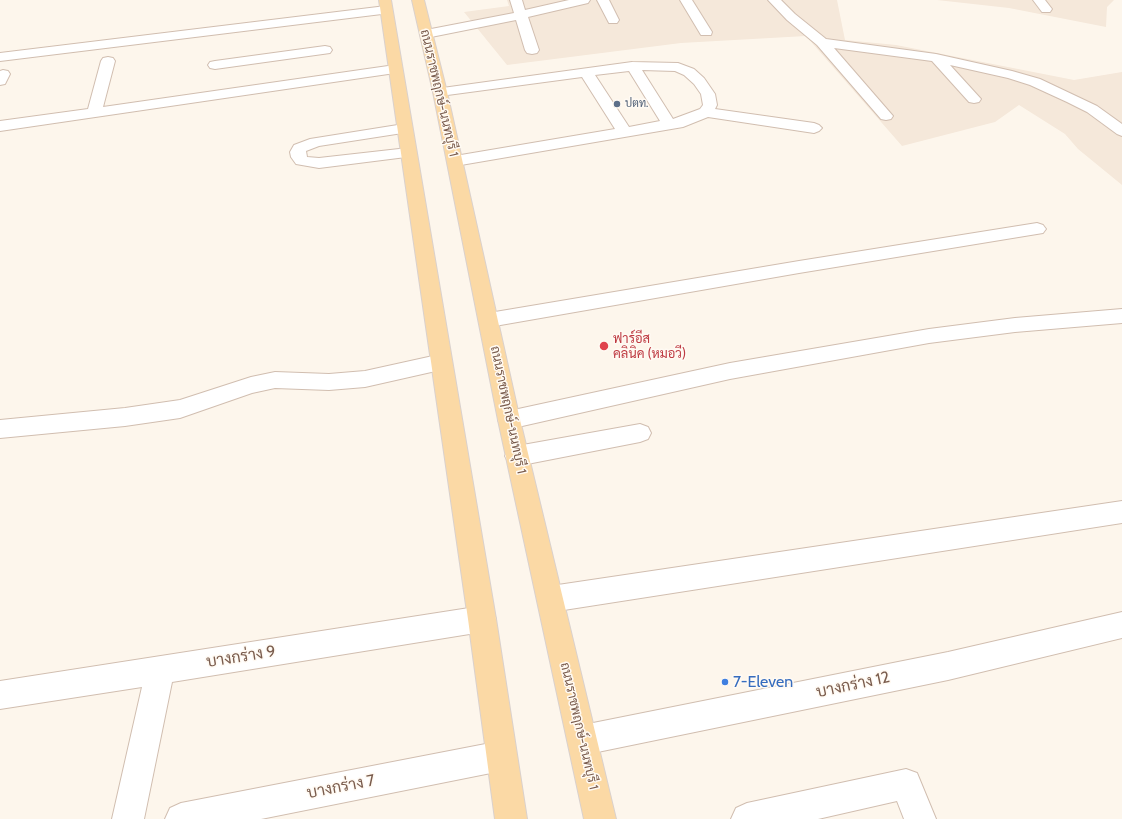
<!DOCTYPE html>
<html>
<head>
<meta charset="utf-8">
<style>
	body { margin:0 }
	canvas { display:block; background:#fdf6ec }
</style>
</head>
<body>
<canvas width="1122" height="819"></canvas>
<script>
const c = document.querySelector('canvas').getContext('2d');
c.lineJoin = 'round';
function fillPath(path, color) {
  c.fillStyle = color;
  c.fill(path, 'evenodd');
}
function toPath(rows) {
  const path = new Path2D();
  for (const r of rows) {
    path.moveTo(r[0], r[1]);
    for (let i = 2; i < r.length; i += 2) path.lineTo(r[i], r[i + 1]);
  }
  return path;
}
function trace(path, color, width, dash) {
  c.strokeStyle = color;
  c.lineWidth = width;
  c.lineCap = dash ? 'butt' : 'round';
  c.setLineDash(dash || []);
  c.stroke(path);
}
function label(font, color, halo, rows, align = 'center') {
  c.font = font + ' Cabin,Sarabun,sans-serif';
  c.lineWidth = 3;
  c.setLineDash([]);
  c.textBaseline = 'middle';
  c.strokeStyle = halo;
  c.fillStyle = color;
  for (const [text, x, y, turn = 0] of rows) {
    c.save();
    c.translate(x, y);
    c.rotate((+turn || 0) * Math.PI / 180);
    c.textAlign = isNaN(turn) ? turn : align;
    if (halo) c.strokeText(text, 0, 0);
    c.fillText(text, 0, 0);
    c.restore();
  }
}
const residential = toPath([
	[507,0,837,0,845,40,896,45,1074,80,1122,72,1122,185,1078,149,1065,134,1019,105,995,122,902,146,806,36,681,43,507,65,464,12,509,6],
	[937,0,1114,0,1107,7,1106,27,1009,8]
]);
const minor = toPath([
	[510,0,522,0,525,10,569,0,590,0,588,3,528,17,539,50,537,53,532,54,527,53,525,50,516,20,426,38,421,37,420,34,421,31,426,30,514,13,510,0],
	[597,0,609,0,619,20,617,23,609,23,597,0],
	[680,0,692,0,712,32,711,35,701,35,680,0],
	[768,0,781,0,795,14,826,39,936,54,1012,71,1040,79,1097,106,1122,124,1122,136,1117,134,1087,112,1067,102,1030,85,1008,78,950,65,981,99,979,102,974,103,969,102,932,61,834,48,893,116,891,119,886,120,881,119,817,45,787,20,768,0],
	[1033,0,1045,0,1052,9,1050,12,1042,12,1033,0],
	[386,6,390,7,392,10,390,13,0,61,0,53,386,6],
	[325,46,330,47,332,50,330,53,215,69,210,68,208,65,210,62,215,61,325,46],
	[108,57,113,58,115,61,103,107,395,65,400,66,402,69,400,72,395,73,0,131,0,121,88,109,101,61,103,58,108,57],
	[632,62,678,63,694,69,704,78,715,94,717,105,715,109,814,123,819,125,822,128,819,131,814,133,708,117,683,127,455,166,449,164,447,161,449,158,455,156,615,129,582,77,440,96,435,95,433,92,435,89,632,62],
	[642,70,675,71,684,75,694,84,701,94,703,105,700,109,673,119,642,70],
	[629,71,660,121,629,127,595,75,629,71],
	[3,70,8,71,10,74,5,84,0,85,0,71,3,70],
	[404,124,409,126,412,129,409,132,319,146,306,151,307,157,319,158,408,148,414,150,416,153,414,156,319,168,296,164,291,157,290,152,294,145,310,139,404,124],
	[1037,223,1043,225,1046,229,1043,233,799,273,489,327,482,325,479,320,482,315,489,313,799,261,1037,223],
	[1122,309,1122,323,1015,332,929,343,730,379,509,429,501,426,498,420,501,414,509,411,730,363,929,329,1015,318,1122,309],
	[442,354,449,356,452,362,449,368,365,387,329,390,275,388,252,393,180,418,125,426,0,438,0,420,125,408,180,400,251,377,275,372,329,374,365,371,442,354],
	[640,424,648,427,651,433,648,439,640,442,517,466,509,463,505,456,509,449,517,446,640,424],
	[1122,501,1122,523,551,612,542,608,538,599,542,590,551,586,1122,501],
	[482,606,492,610,496,619,492,628,482,632,172,682,144,819,112,819,142,687,0,709,0,681,482,606],
	[1122,612,1122,638,948,680,583,755,572,751,568,740,572,729,583,725,948,652,1122,612],
	[501,741,512,745,516,756,512,767,501,771,261,819,165,819,170,808,181,803,501,741],
	[906,769,917,773,936,819,904,819,897,801,818,819,731,819,736,808,747,803,906,769]
]);
const major = toPath([
	[379,0,391,0,496,619,527,819,495,819,468,619,379,0],
	[412,0,424,0,447,92,520,420,616,819,584,819,498,420,433,92,412,0]
]);
const markers = [
	[617,104,4,"#5c6f8a"],
	[604,346,5,"#e0444e"],
	[725,682,4,"#3f7fe0"]
];
const farServicenames = [
	["ปตท.",625,104]
];
const streetNames = [
	["ถนนราชพฤกษ์-นนทบุรี 1",439,93,77],
	["ถนนราชพฤกษ์-นนทบุรี 1",508,410,78],
	["ถนนราชพฤกษ์-นนทบุรี 1",579,726,77]
];
const healthNames = [
	["ฟาร์อีส",613,339],
	["คลินิค (หมอวี)",613,354]
];
const nearStreetnames = [
	["บางกร่าง 9",241,657,-9],
	["บางกร่าง 12",853,685,-12],
	["บางกร่าง 7",341,787,-11]
];
const nearShopnames = [
	["7-Eleven",733,682]
];
fillPath(residential, '#f5e8da');
trace(minor, '#d1beb0', 2);
trace(major, '#dad1cd', 2);
fillPath(minor, '#fff');
fillPath(major, '#fbd9a5');
for (const [x, y, r, color] of markers) {
  const dot = new Path2D();
  dot.arc(x, y, r, 0, 2 * Math.PI);
  c.fillStyle = color;
  c.fill(dot);
  trace(dot, '#fffaf3', 1.5);
}
label('11px', '#4e5e75', '#fffaf3', farServicenames, 'left');
label('13px', '#7a5c4d', '#fffaf3', streetNames);
label('13px', '#be3a42', '#fffaf3', healthNames, 'left');
label('16px', '#7a5c4d', '#fffaf3', nearStreetnames);
label('16px', '#366cbe', '#fffaf3', nearShopnames, 'left');
</script>
</body>
</html>
